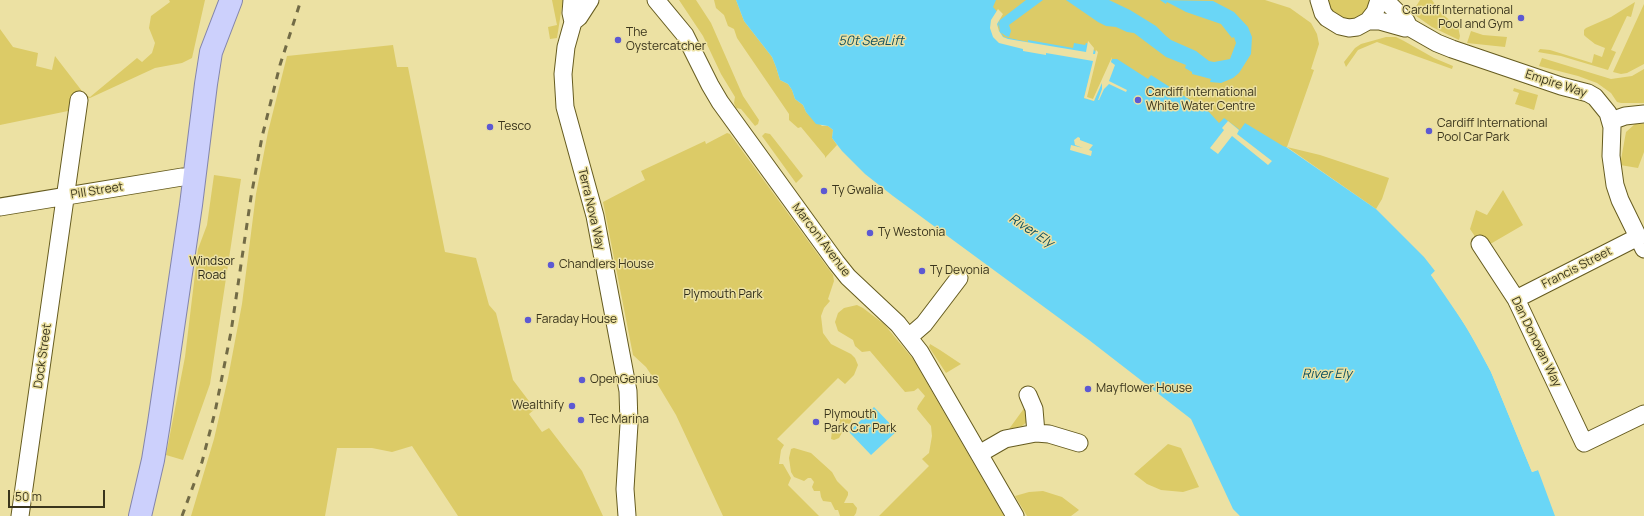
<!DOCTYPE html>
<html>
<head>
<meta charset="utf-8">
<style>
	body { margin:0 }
	#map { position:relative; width:1644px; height:516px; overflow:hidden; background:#ece1a3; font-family:Manrope,sans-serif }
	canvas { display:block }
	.scale { position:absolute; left:8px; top:490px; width:97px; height:18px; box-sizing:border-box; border:2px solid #3a351c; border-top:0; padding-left:5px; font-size:12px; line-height:14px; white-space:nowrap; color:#3a351c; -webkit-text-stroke:3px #ece1a3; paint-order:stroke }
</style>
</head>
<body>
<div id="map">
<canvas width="1644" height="516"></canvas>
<div class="scale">50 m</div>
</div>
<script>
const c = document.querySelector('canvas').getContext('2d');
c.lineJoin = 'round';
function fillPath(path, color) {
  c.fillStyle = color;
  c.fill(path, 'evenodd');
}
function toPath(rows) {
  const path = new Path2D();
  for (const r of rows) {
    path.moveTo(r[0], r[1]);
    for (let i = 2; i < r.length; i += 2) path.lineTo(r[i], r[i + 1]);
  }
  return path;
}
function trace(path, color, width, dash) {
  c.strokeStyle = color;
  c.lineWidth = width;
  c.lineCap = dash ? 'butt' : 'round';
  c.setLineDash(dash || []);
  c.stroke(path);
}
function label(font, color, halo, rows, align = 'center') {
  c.font = font + ' Manrope,sans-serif';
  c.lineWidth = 3;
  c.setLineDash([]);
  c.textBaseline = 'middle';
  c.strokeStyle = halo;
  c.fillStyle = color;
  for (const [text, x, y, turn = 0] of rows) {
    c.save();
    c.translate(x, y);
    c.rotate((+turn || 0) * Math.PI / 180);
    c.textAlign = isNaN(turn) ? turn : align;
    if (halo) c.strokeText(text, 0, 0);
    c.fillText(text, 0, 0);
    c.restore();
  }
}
const green = toPath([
	[169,0,205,0,192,58,182,63,155,68,90,98,72,94,68,111,0,125,0,29,13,47,38,53,36,66,52,70,55,56,85,95,90,97,137,58,142,62,152,53,155,43,149,28,151,16,170,2],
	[552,0,563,0,557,38,550,39,548,27,557,25],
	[679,0,696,0,711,23,743,96,759,120,758,124,755,126,741,109,736,108,734,103,735,97,721,74,703,36],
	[714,0,736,0,744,21,772,57,776,67,780,80,788,84,792,90,795,99,803,105,806,112,822,126,828,126,833,130,832,138,837,145,825,158,825,156,801,127,798,128,789,120,789,114,737,38,734,29,728,26,724,15,716,8],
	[961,0,1265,0,1290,8,1311,23,1317,34,1319,44,1311,69,1314,70,1287,147,1320,155,1389,178,1382,199,1376,209,1287,147,1112,153],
	[1328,0,1371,0,1368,10,1357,19,1350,20,1343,19,1336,15,1331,10],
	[1420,0,1432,0,1441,13,1458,27,1460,36,1459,40,1432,27,1412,13],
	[1635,2,1631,17,1627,16,1611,50,1616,52,1608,70,1561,56,1538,52,1540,49,1550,50,1592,63,1594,54,1602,57,1605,48,1595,44,1586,37,1584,35,1584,30,1586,28,1611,17],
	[1644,4,1644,64,1627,73,1621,74,1613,72],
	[1471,31,1483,35,1507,37,1505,47,1467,43],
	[1386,37,1396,37,1404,41,1434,58,1453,66,1452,69,1377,42,1358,50,1346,67,1344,62,1355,48,1361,44],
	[393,45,397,67,408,67,445,252,476,258,489,305,496,313,513,380,535,409,529,414,542,432,549,428,582,471,603,516,458,516,412,446,392,452,372,448,337,448,325,516,191,516,214,439,228,378,242,304,256,194,268,132,287,56],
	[1542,58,1611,79,1632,76,1644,69,1644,103,1621,103,1617,102,1611,93,1597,83,1578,76,1539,66],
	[1514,88,1538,95,1534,110,1515,104,1519,93,1513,91],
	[1635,124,1644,124,1644,152,1638,168,1620,165,1626,132],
	[727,133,730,134,833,275,834,281,828,299,830,301,824,308,821,316,823,333,831,344,851,354,855,358,858,365,854,375,845,384,838,378,777,439,784,445,781,450,779,464,783,464,791,478,788,485,819,516,723,516,676,415,658,385,646,367,633,355,603,202,645,180,641,171,705,141,706,144],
	[765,133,770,134,774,139,803,176,796,183,762,136],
	[214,175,241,179,210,384,183,460,166,455,185,357,198,249,207,225],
	[1503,190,1523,225,1492,243,1480,244,1470,229,1476,210,1487,215],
	[857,305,863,308,884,324,913,359,1004,516,879,516,929,466,922,459,929,453,932,436,931,426,917,409,918,406,925,396,918,388,914,391,905,392,870,351,862,352,855,346,853,340,838,331,835,322,838,313,844,308],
	[930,344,940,350,961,364,946,373,929,347],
	[1025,407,1027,411,1027,422,1022,426,1009,429],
	[847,412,852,417,851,422,844,429,839,438,834,440,831,439,832,431,840,422,839,415],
	[1168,444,1181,448,1199,487,1183,492,1161,490,1147,484,1134,474],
	[794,448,811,453,832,472,837,481,848,492,848,495,844,503,853,503,857,508,856,513,854,516,840,516,838,510,835,510,831,502,823,501,821,497,820,491,814,491,812,487,814,482,811,478,808,478,804,481,794,477,791,472,789,458,791,449],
	[1043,491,1062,497,1079,510,1071,516,1027,516,1015,496,1029,492]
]);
const water = toPath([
	[736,0,996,0,993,7,1001,16,999,21,998,29,1004,37,1028,42,1028,40,1073,48,1074,43,1085,45,1086,43,1087,43,1096,52,1084,98,1094,101,1112,59,1117,59,1148,79,1151,75,1209,112,1219,123,1224,118,1240,130,1245,123,1283,146,1286,147,1376,209,1424,257,1435,271,1431,275,1452,304,1478,347,1491,372,1532,472,1538,470,1555,516,1240,516,1233,509,1191,419,1089,340,893,196,865,174,842,151,832,138,833,130,828,126,816,124,806,112,803,105,795,99,792,90,788,84,780,80,776,67,772,57,744,21],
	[1026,0,1043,0,1009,25,1011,31,1009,37,1006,36,1000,32,999,24,1000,20],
	[1066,0,1109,0,1130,10,1156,26,1166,36,1171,40,1196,51,1209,61,1214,62,1230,59,1236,43,1234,37,1232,38,1221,24,1186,12,1167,2,1166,4,1160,0,1213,1,1234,12,1248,27,1252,37,1251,54,1239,73,1233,78,1221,83,1210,82,1211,79,1192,74,1192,72,1185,68,1186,65,1166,57,1134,33,1127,32,1116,27,1106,26,1098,22],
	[874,407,897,431,871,455,849,432]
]);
const pier = toPath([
	[998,9,1003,14,997,24,999,31,1003,37,1008,39,1086,52,1088,41,1089,42,1094,48,1093,54,1095,54,1096,50,1098,52,1087,97,1093,99,1112,57,1111,62,1115,65,1109,81,1127,90,1126,92,1109,84,1104,89,1099,100,1098,100,1102,89,1102,83,1094,101,1084,98,1093,61,1046,53,1046,55,1023,51,1023,49,999,43,993,37,990,28,991,20],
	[1228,121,1239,130,1237,134,1272,161,1268,165,1232,136,1218,154,1210,148,1224,130,1222,128],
	[1078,137,1080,138,1080,140,1093,145,1089,150,1092,151,1091,156,1070,150,1071,145,1083,148,1075,145,1074,140],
	[1435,271,1436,273,1433,275,1454,302,1480,346,1493,372,1533,469,1537,468,1538,470,1532,472,1491,372,1467,328,1431,275]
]);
const minor = toPath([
	[572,0,571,13,573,22,566,47,563,74,565,107,595,216,628,391,629,424,625,489,627,516],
	[656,0,685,35,710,85,720,102,836,262,848,277,898,324,920,352,1015,516],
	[1319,0,1323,13,1327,18,1340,26,1349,28,1357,27,1368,21,1375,12,1379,0],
	[1385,0,1406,21,1409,27],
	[1368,21,1380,21,1405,28,1409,27,1437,43,1452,49,1561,86,1588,93,1595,97,1608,113,1612,127,1611,156,1615,185,1620,200,1644,249],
	[573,22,579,17,590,0],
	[1611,121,1625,116,1644,114],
	[0,207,182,177,194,177],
	[1480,244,1516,299,1584,443,1644,414],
	[1516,299,1638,237],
	[909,337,924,324,959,278],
	[1028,395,1034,409,1036,433],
	[979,454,1005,439,1036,433,1049,434,1079,443],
	[20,516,79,100]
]);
const major = toPath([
	[140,516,153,460,159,423,191,205,206,84,211,52,231,0]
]);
const rail = toPath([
	[182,516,202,462,215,412,231,332,251,197,262,137,280,65,301,0]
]);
const markers = [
	[1521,18,4,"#5d59d2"],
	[618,40,4,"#5d59d2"],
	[1138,100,4,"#5d59d2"],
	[490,127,4,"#5d59d2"],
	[1429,131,4,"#5d59d2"],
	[824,191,4,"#5d59d2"],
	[870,233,4,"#5d59d2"],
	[551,265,4,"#5d59d2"],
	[922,271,4,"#5d59d2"],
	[528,320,4,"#5d59d2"],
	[582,380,4,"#5d59d2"],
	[1088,389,4,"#5d59d2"],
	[572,406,4,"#5d59d2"],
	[581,420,4,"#5d59d2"],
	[816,422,4,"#5d59d2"]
];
const poiNames = [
	["Cardiff International",1513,11,"right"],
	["Pool and Gym",1513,25,"right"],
	["The",626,33],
	["Oystercatcher",626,47],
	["Cardiff International",1146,93],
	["White Water Centre",1146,107],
	["Cardiff International",1437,124],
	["Pool Car Park",1437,138],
	["Tesco",498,127],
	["Ty Gwalia",832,191],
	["Ty Westonia",878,233],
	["Chandlers House",559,265],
	["Ty Devonia",930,271],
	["Faraday House",536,320],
	["OpenGenius",590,380],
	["Mayflower House",1096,389],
	["Wealthify",564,406,"right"],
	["Plymouth",824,415],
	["Park Car Park",824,429],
	["Tec Marina",589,420]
];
const streetNames = [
	["Empire Way",1556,84,18],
	["Pill Street",97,191,-9],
	["Terra Nova Way",591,209,77],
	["Marconi Avenue",821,240,53],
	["Francis Street",1577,268,-27],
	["Dan Donovan Way",1536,342,64],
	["Dock Street",43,356,-82]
];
const parkNames = [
	["Windsor",212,262],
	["Road",212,276],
	["Plymouth Park",723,295]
];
const waterNames = [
	["50t SeaLift",871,41],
	["River Ely",1031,231,33],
	["River Ely",1327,374]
];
fillPath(green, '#dccb67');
fillPath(water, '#6ad6f6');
fillPath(pier, '#ece1a3');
trace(minor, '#655b1f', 19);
trace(major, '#8385ac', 24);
trace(minor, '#fff', 17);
trace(major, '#ccd0fc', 22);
trace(rail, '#726b46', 3, [7, 7]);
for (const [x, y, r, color] of markers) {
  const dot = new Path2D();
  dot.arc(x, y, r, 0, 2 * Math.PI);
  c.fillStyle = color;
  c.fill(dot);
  trace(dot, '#ece1a3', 1.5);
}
label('12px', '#3a351c', '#ece1a3', poiNames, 'left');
label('12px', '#3a351c', '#ece1a3', streetNames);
label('12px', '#2e2b17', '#ece1a3', parkNames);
label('italic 13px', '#0e4f5f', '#ece1a3', waterNames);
</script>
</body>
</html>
